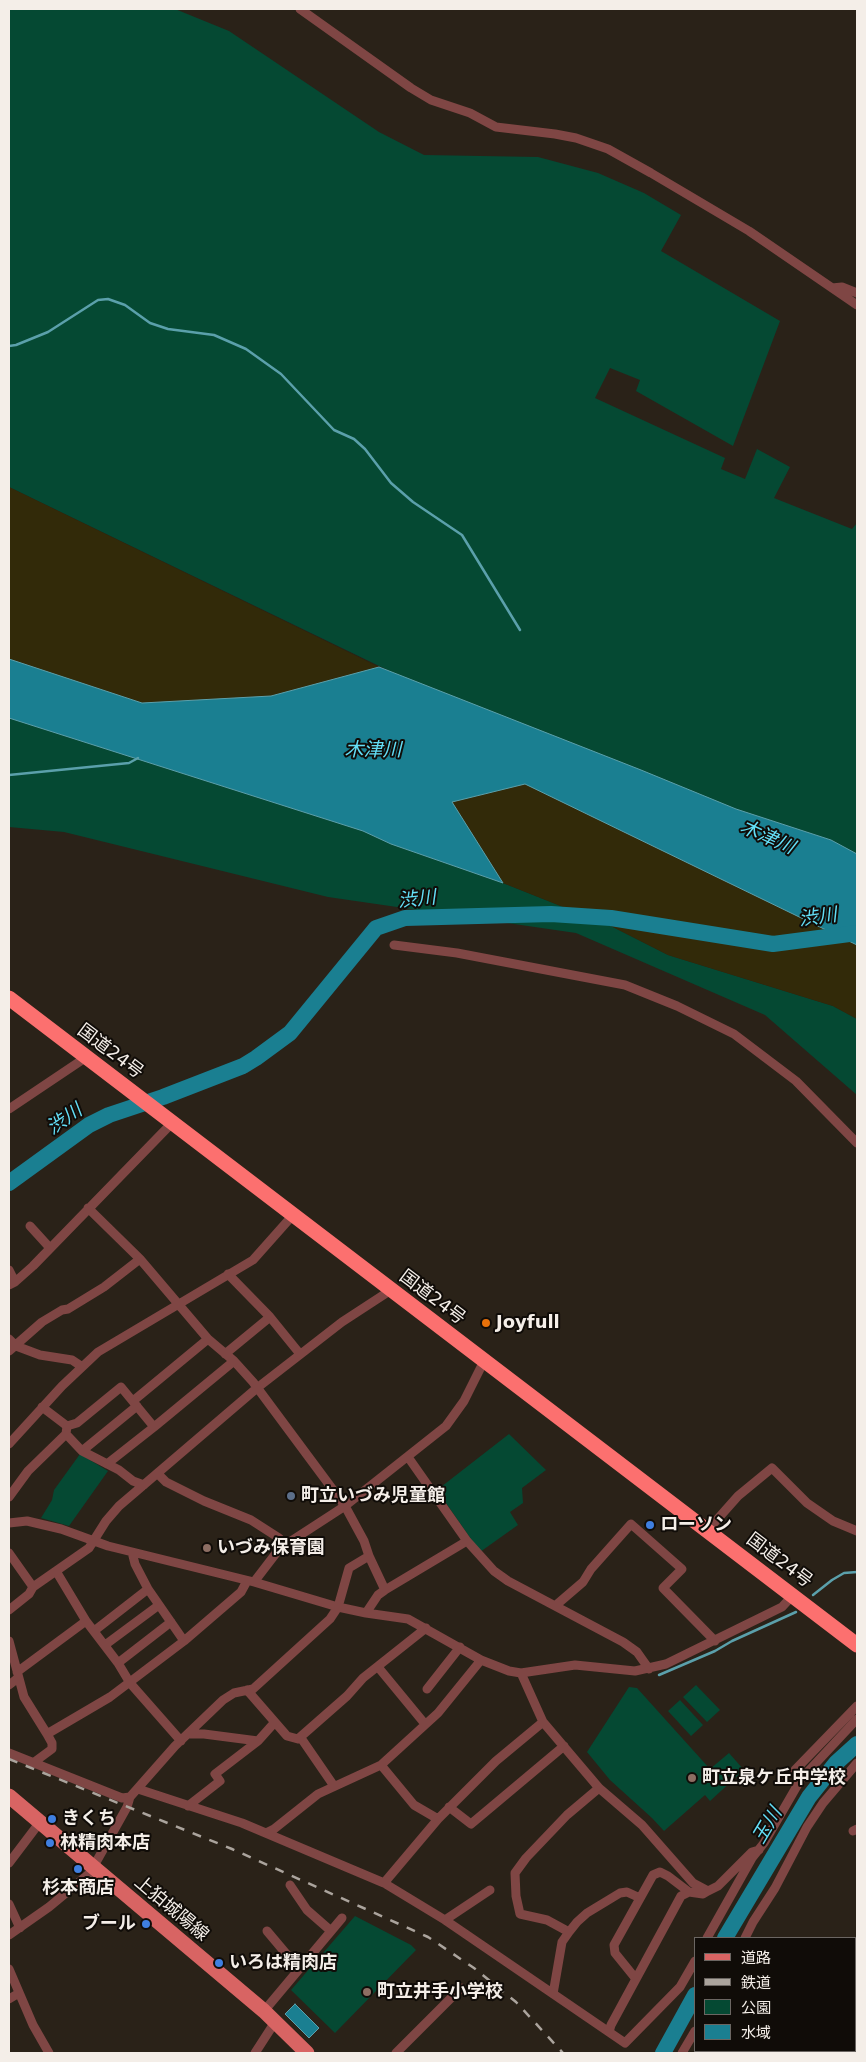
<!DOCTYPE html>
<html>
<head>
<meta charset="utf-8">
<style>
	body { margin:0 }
	#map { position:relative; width:866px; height:2062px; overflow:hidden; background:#2a2218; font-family:"DejaVu Sans","Noto Sans JP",sans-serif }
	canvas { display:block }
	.frame { position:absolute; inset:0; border:10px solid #f4eee8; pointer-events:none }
	.legend { position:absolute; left:694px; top:1937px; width:162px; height:115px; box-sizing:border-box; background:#100c08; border:1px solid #6b6662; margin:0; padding:6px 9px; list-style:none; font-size:15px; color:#f4eee8 }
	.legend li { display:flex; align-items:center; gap:10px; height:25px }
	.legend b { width:25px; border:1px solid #6b6662 }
</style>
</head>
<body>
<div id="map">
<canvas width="866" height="2062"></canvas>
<div class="frame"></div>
<ul class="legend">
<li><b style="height:6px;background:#d86463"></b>道路</li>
<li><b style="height:6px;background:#aba49d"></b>鉄道</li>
<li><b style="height:14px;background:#054933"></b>公園</li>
<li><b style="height:14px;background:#1a7f91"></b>水域</li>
</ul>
</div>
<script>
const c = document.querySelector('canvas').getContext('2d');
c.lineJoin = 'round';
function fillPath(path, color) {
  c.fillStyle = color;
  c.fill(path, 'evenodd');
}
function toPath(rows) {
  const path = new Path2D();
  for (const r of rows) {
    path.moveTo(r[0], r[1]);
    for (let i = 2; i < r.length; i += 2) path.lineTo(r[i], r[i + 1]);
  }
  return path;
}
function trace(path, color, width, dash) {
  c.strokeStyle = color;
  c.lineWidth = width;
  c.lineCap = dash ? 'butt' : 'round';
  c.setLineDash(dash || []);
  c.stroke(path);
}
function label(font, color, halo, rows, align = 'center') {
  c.font = font + ' "DejaVu Sans","Noto Sans JP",sans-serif';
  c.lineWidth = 4;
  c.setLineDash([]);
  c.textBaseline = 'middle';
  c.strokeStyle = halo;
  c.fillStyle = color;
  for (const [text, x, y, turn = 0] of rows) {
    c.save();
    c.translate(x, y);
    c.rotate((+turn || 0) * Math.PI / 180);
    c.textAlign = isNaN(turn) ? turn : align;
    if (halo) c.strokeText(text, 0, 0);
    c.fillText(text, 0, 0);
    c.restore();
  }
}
const green = toPath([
	[9,9,175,9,229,31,379,132,424,155,538,157,598,173,644,193,681,215,661,251,780,321,733,446,636,391,640,380,610,368,595,398,725,458,721,469,745,479,757,449,790,467,774,498,852,529,857,523,857,854,831,840,736,809,406,679,9,487],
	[9,718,363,831,391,844,503,883,611,926,668,955,833,1006,857,1019,857,1095,765,1015,576,933,328,897,64,832,9,827],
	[509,1434,546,1470,522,1488,523,1503,510,1512,518,1525,480,1552,437,1490],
	[80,1454,108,1471,69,1526,41,1518,52,1500,54,1490],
	[696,1685,720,1710,707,1722,683,1697],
	[629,1687,637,1688,710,1769,729,1753,744,1770,710,1801,705,1795,664,1831,652,1818,610,1780,587,1752],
	[680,1700,703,1725,691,1736,668,1711],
	[355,1916,411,1945,416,1950,335,2033,291,1990]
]);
const sand = toPath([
	[9,487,379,667,271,696,142,703,9,659],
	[525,784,857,945,857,1019,833,1006,668,955,611,926,503,883,452,802]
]);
const water = toPath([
	[9,659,142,703,271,696,379,667,641,770,736,809,831,840,857,854,857,945,525,784,452,802,503,883,391,844,363,831,9,718,9,659],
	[295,2004,319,2028,309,2038,285,2014,295,2004]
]);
const stream = toPath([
	[9,346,16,345,48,332,98,300,108,299,125,305,150,323,168,329,214,335,246,349,281,374,334,430,354,439,365,449,391,483,413,502,462,535,520,630],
	[9,775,129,763,138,758],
	[813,1595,832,1580,844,1573,857,1572],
	[659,1675,715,1651,732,1641,796,1612]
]);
const river = toPath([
	[9,1183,89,1125,109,1115,163,1097,243,1066,256,1058,290,1033,376,928,405,918,551,914,611,918,773,944,857,933],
	[725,1938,809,1797,836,1763,857,1744],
	[663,2053,695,1995]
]);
const street = toPath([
	[300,9,411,88,431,100,470,113,496,127,555,134,576,138,608,149,651,173,749,231,857,305],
	[832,288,842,287,857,293],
	[394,945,457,953,625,985,677,1006,734,1034,796,1081,857,1143],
	[9,1109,85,1058],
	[88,1208,140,1259,208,1339,234,1361,253,1382,345,1506,364,1541,369,1556],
	[30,1226,50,1248],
	[9,1270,15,1282],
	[228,1274,270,1317,300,1354],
	[9,1285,15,1282,33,1266,172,1123],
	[9,1339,16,1346,40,1355,72,1360,81,1366],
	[9,1351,42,1322,62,1310,68,1309,104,1287,140,1259],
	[225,1354,270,1317],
	[133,1401,208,1339],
	[42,1407,67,1426,66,1434,82,1451,119,1470,133,1481,144,1485],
	[67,1426,77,1423,121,1387,154,1427,107,1464],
	[154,1427,234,1361],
	[9,1444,62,1386,98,1352,253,1260,293,1215],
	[82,1451,137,1406],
	[408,1457,467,1541,494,1571,508,1581,623,1642,637,1652,649,1669],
	[158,1474,166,1482,204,1501,251,1520,279,1538,285,1545],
	[9,1497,28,1471,66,1434],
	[9,1523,27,1521,61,1529,108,1546,254,1582,338,1607,366,1613,408,1619,481,1660,509,1671,521,1673,575,1665,635,1671,666,1664,782,1607,793,1595],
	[707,1531,738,1496,772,1468,807,1503,833,1521,857,1531],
	[132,1552,135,1564,148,1589,184,1641],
	[9,1553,33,1587],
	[56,1571,86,1621,118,1663,130,1683,181,1741],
	[254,1582,277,1552,285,1545,345,1506,446,1426,464,1401,484,1361],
	[555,1606,583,1582,591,1569,631,1524,682,1569,663,1588,715,1641],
	[9,1610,29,1594,33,1587,89,1548,106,1521,119,1506,257,1388,342,1322,391,1290],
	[366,1613,378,1595,385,1590,467,1541],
	[94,1631,148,1589],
	[9,1641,24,1697,47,1734,110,1697,184,1641,241,1592,247,1581],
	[105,1645,159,1605],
	[118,1663,171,1622],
	[378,1667,425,1724],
	[17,1672,86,1621],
	[521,1673,543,1722,599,1788,642,1825,693,1883,708,1891,718,1886,752,1852,759,1850],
	[9,1685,18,1678],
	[427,1689,460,1647],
	[247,1690,287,1736,298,1739,347,1696,363,1678,426,1628],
	[189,1734,204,1734,258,1741],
	[301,1738,334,1786],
	[9,1753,122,1798,130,1797],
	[33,1763,52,1749,52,1743,47,1734],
	[381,1765,414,1805,438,1819],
	[795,1770,857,1706],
	[138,1789,242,1823,384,1883,445,1920,625,2043,680,1987,695,1961],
	[188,1806,220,1781,215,1774,258,1741,275,1722],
	[449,1807,471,1824,564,1746],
	[853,1831,857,1829],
	[266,1833,274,1829,318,1794,381,1765,438,1713,481,1660],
	[9,1863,40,1822],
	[384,1883,438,1819,496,1761,543,1722],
	[290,1885,307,1910,331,1931],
	[9,1904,20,1928],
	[445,1920,490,1890],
	[267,1931,299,1969],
	[569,1932,577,1922,587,1913,620,1893,627,1892,640,1898],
	[9,1935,49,1907,90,1873,127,1807,130,1797,175,1746,223,1700,234,1693,253,1689,330,1619,338,1607,349,1568,369,1556,385,1590],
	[707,1938,752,1858,764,1843,801,1779,857,1719],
	[745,1938,753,1922,775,1888,807,1827,823,1803,857,1763],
	[855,1949,857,1947],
	[9,1969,33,2025,49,2053],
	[636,1979,615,1953,614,1945,653,1875,660,1872,668,1876,689,1892],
	[553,1994,562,1942,569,1932,547,1920,520,1914,516,1896,515,1873,526,1858,567,1815,599,1788],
	[9,1999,19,1993],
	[264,2011,342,1918],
	[855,2020,857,2019],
	[609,2032,611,2025,681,1896,689,1892,703,1894,708,1891],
	[255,2053,275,2022],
	[396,2053,461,1988],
	[682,2053,695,2031],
	[776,2053,781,2051]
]);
const primary = toPath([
	[9,1796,264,2011,307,2053]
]);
const highway = toPath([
	[9,998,857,1645]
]);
const rail = toPath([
	[9,1759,232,1849,428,1937,474,1968,516,2002,563,2053]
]);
const markers = [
	[486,1323,5,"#e8710a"],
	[291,1496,5,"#5c6f8a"],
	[650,1525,5,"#3f7fe0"],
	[207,1548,5,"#8d6e63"],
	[692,1778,5,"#8d6e63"],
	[52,1819,5,"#3f7fe0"],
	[50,1843,5,"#3f7fe0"],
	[78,1869,5,"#3f7fe0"],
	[146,1924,5,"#3f7fe0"],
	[219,1963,5,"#3f7fe0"],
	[367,1992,5,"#8d6e63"]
];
const streetNames = [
	["国道24号",110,1052,37],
	["国道24号",432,1298,37],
	["国道24号",779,1561,37],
	["上狛城陽線",171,1909,40]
];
const poiNames = [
	["Joyfull",496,1323],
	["町立いづみ児童館",301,1496],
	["ローソン",660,1525],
	["いづみ保育園",217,1548],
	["町立泉ケ丘中学校",702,1778],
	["きくち",62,1819],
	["林精肉本店",60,1843],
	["杉本商店",78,1888,"center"],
	["ブール",136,1924,"right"],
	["いろは精肉店",229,1963],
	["町立井手小学校",377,1992]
];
const waterNames = [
	["木津川",373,751],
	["木津川",767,838,24],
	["渋川",417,900,-6],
	["渋川",818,918,-8],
	["渋川",65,1120,-35],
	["玉川",768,1826,-59]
];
fillPath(green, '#054933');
fillPath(sand, '#322a09');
fillPath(water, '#1a7f91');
trace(water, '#5ba0ab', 1);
trace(stream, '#5ba0ab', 2.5);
trace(river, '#1a7f91', 16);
trace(street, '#7f4644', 9);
trace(primary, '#d86463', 15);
trace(highway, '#fc706f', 15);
trace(rail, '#aba49d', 2.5, [9, 9]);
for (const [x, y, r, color] of markers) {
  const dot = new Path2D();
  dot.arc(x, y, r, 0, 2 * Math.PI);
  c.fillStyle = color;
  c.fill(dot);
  trace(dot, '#100c08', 2);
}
label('18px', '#f4eee8', '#100c08', streetNames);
label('bold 18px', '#f4eee8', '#100c08', poiNames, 'left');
label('italic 19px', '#63def6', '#100c08', waterNames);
</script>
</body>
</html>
